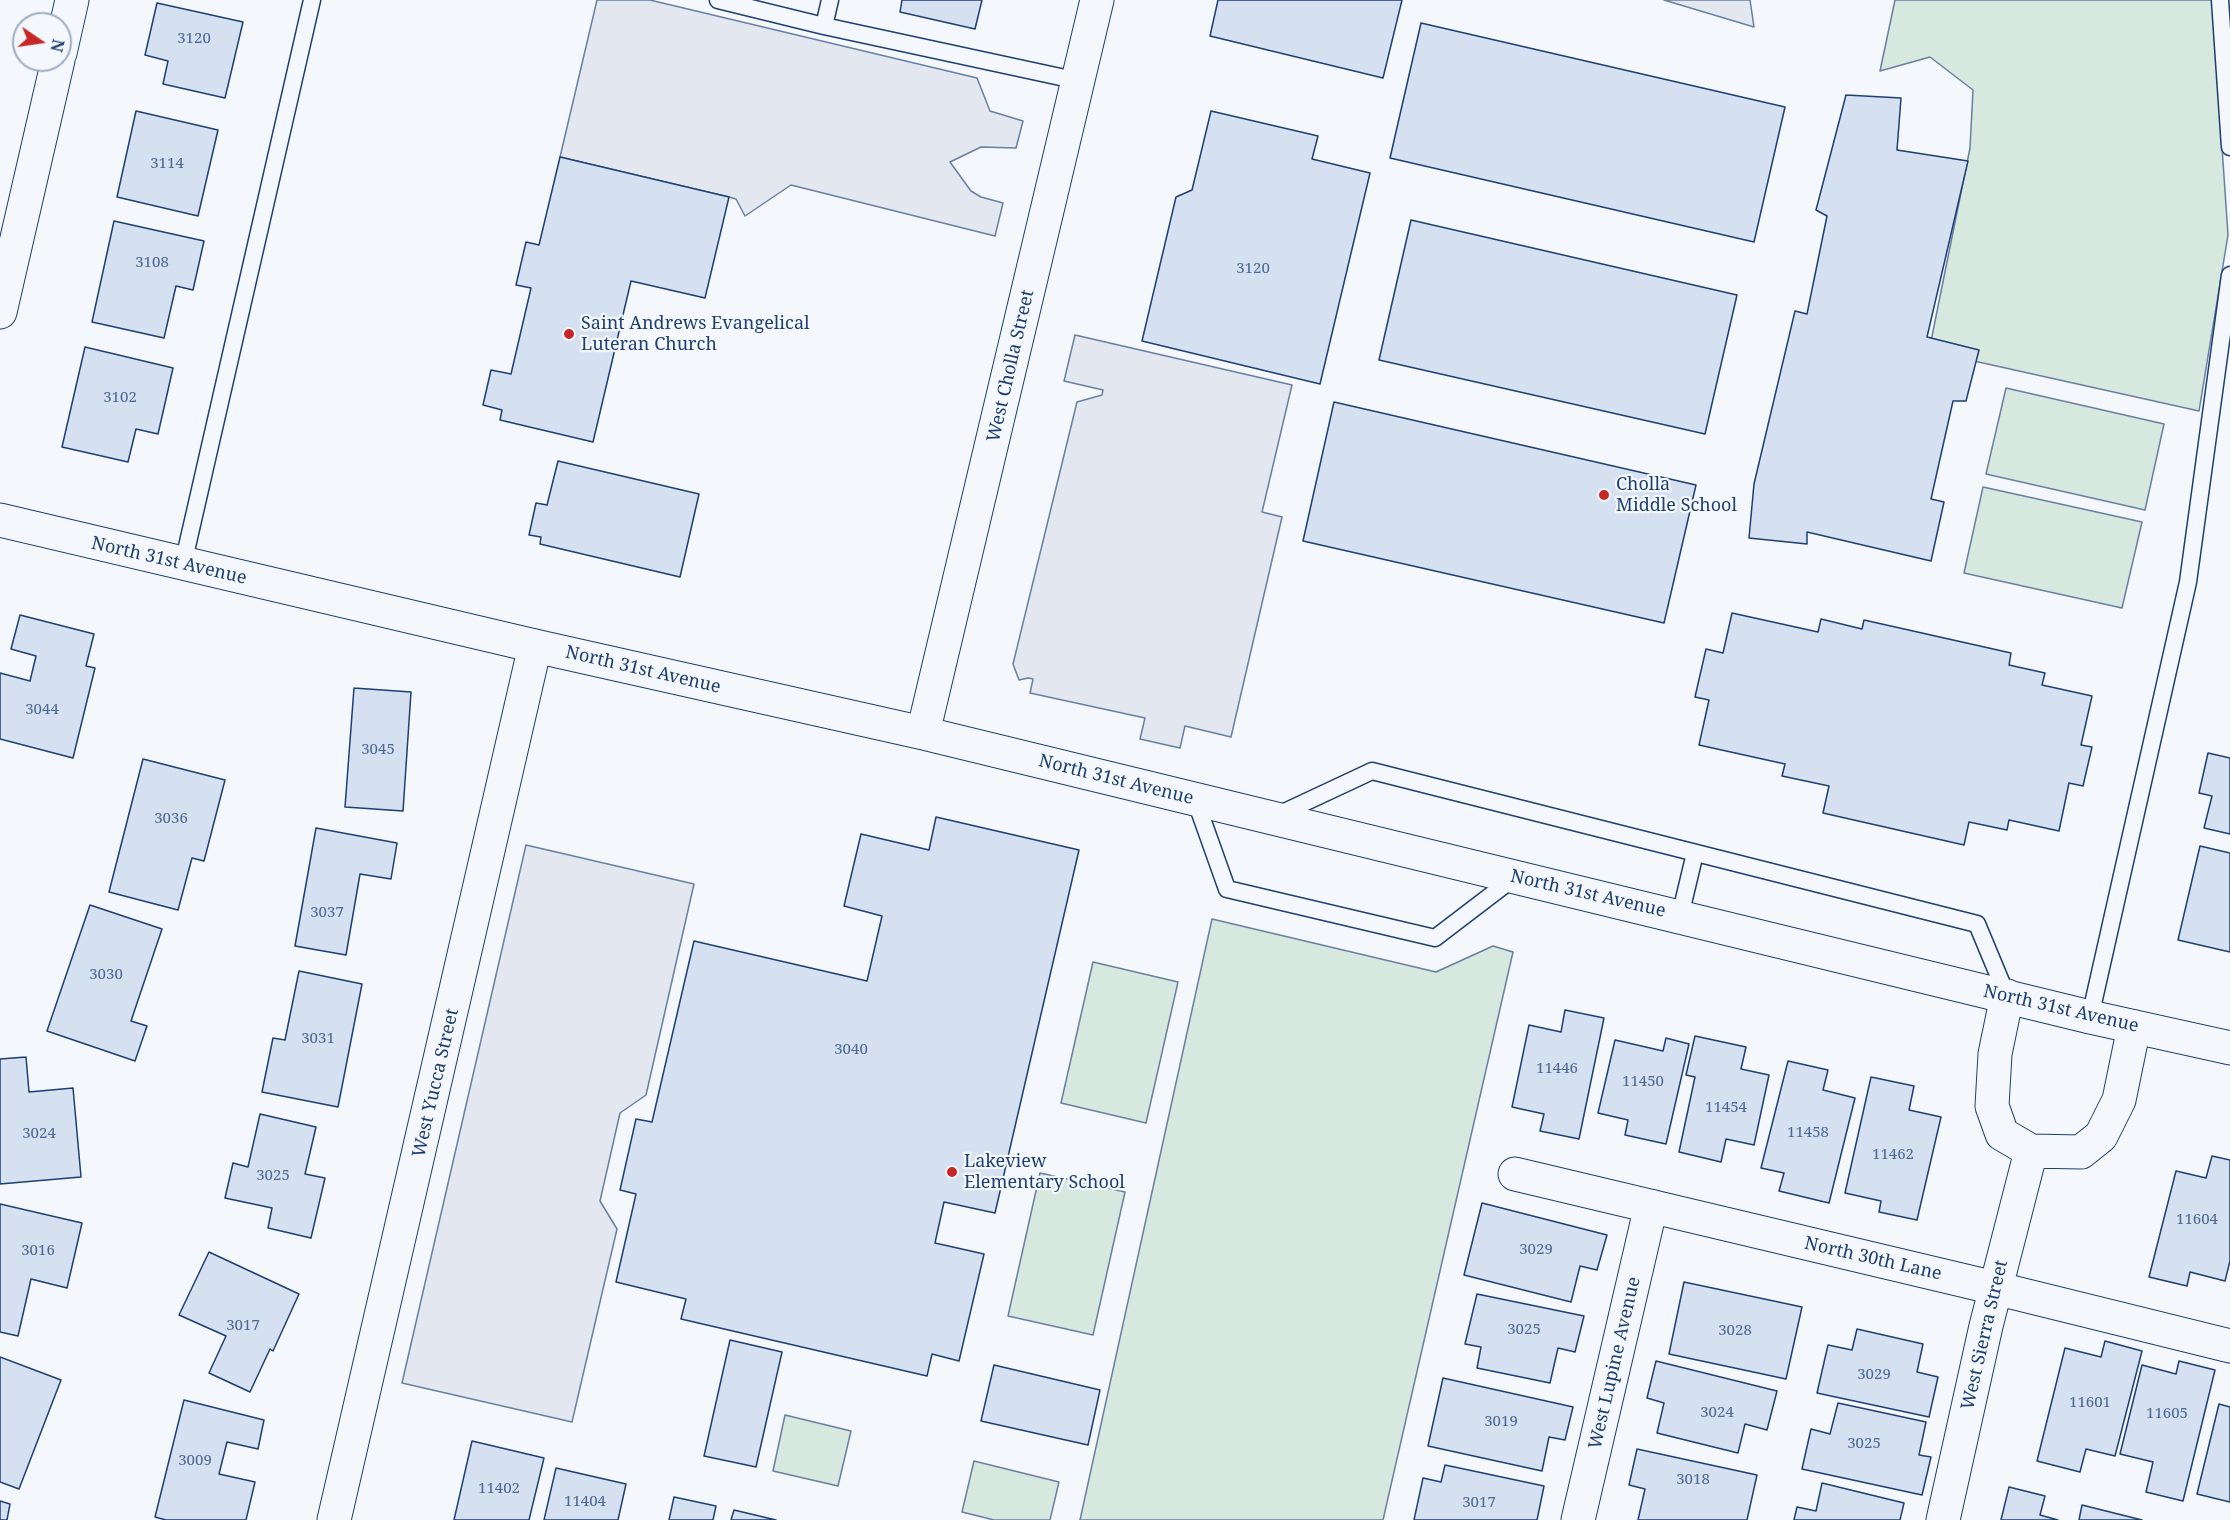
<!DOCTYPE html>
<html>
<head>
<meta charset="utf-8">
<style>
	body { margin:0 }
	#map { position:relative; width:2230px; height:1520px; overflow:hidden; background:#f4f7fb; font-family:"Noto Serif",serif }
	canvas { display:block }
	.north { position:absolute; left:12px; top:12px; width:60px; height:60px; box-sizing:border-box; background:#f4f7fb; border:2px solid #9eadc5; border-radius:50%; rotate:103deg; font-size:16px; font-weight:700; line-height:24px; text-align:center; color:#1d3f73 }
	.north::after { content:''; display:block; margin:auto; width:21px; height:27px; background:#c62828; clip-path:polygon(50% 0,100% 100%,50% 72%,0 100%) }
</style>
</head>
<body>
<div id="map">
<canvas width="2230" height="1520"></canvas>
<div class="north">N</div>
</div>
<script>
const c = document.querySelector('canvas').getContext('2d');
c.lineJoin = 'round';
function fillPath(path, color) {
  c.fillStyle = color;
  c.fill(path, 'evenodd');
}
function toPath(rows) {
  const path = new Path2D();
  for (const r of rows) {
    path.moveTo(r[0], r[1]);
    for (let i = 2; i < r.length; i += 2) path.lineTo(r[i], r[i + 1]);
  }
  return path;
}
function trace(path, color, width, dash) {
  c.strokeStyle = color;
  c.lineWidth = width;
  c.lineCap = dash ? 'butt' : 'round';
  c.setLineDash(dash || []);
  c.stroke(path);
}
function label(font, color, halo, rows, align = 'center') {
  c.font = font + ' "Noto Serif",serif';
  c.lineWidth = 4.5;
  c.setLineDash([]);
  c.textBaseline = 'middle';
  c.strokeStyle = halo;
  c.fillStyle = color;
  for (const [text, x, y, turn = 0] of rows) {
    c.save();
    c.translate(x, y);
    c.rotate((+turn || 0) * Math.PI / 180);
    c.textAlign = isNaN(turn) ? turn : align;
    if (halo) c.strokeText(text, 0, 0);
    c.fillText(text, 0, 0);
    c.restore();
  }
}
const green = toPath([
	[1895,0,2212,0,2228,235,2199,411,1929,351,1970,148,1973,90,1930,57,1880,71,1895,0],
	[2006,388,2164,424,2145,510,1986,474,2006,388],
	[1983,487,2142,522,2122,608,1964,573,1983,487],
	[1212,919,1436,972,1493,946,1513,952,1383,1520,1080,1520,1212,919],
	[1093,962,1178,982,1146,1123,1061,1103,1093,962],
	[1040,1173,1125,1192,1093,1335,1008,1316,1040,1173],
	[785,1415,851,1431,838,1486,773,1471,785,1415],
	[974,1461,1059,1482,1050,1520,994,1520,962,1512,974,1461]
]);
const parking = toPath([
	[597,0,650,0,977,78,990,111,1023,121,1016,148,981,147,950,162,971,191,981,197,1003,203,995,236,791,185,745,216,736,199,729,197,560,157,597,0],
	[1664,0,1750,0,1754,27,1664,0],
	[1075,335,1292,385,1262,512,1282,517,1231,737,1185,726,1180,748,1140,739,1145,718,1030,693,1033,679,1028,678,1019,680,1013,664,1077,402,1102,395,1103,390,1064,381,1075,335],
	[526,845,694,884,646,1095,620,1113,600,1201,617,1229,572,1422,402,1383,526,845]
]);
const building = toPath([
	[902,0,982,0,975,29,900,12,902,0],
	[1218,0,1402,0,1383,78,1210,36,1218,0],
	[157,3,243,22,225,98,163,84,168,61,145,55,157,3],
	[1421,23,1785,107,1754,242,1390,158,1421,23],
	[1846,95,1901,98,1897,150,1968,161,1927,337,1979,350,1966,401,1953,401,1931,499,1944,502,1931,561,1807,532,1807,544,1749,538,1754,484,1795,311,1807,314,1827,216,1816,210,1846,95],
	[136,111,218,130,198,216,117,197,136,111],
	[1211,111,1318,136,1312,159,1370,173,1320,384,1142,341,1176,197,1192,190,1211,111],
	[560,157,729,197,705,298,631,281,593,442,500,420,502,410,483,405,491,370,511,374,531,288,516,285,526,242,539,245,560,157],
	[1411,220,1737,295,1705,434,1379,360,1411,220],
	[114,221,204,241,193,290,176,286,164,338,92,322,114,221],
	[85,347,173,368,158,434,136,429,128,462,62,447,85,347],
	[1334,402,1696,485,1664,623,1303,541,1334,402],
	[558,461,699,494,680,577,540,544,541,537,529,535,536,503,547,505,558,461],
	[1732,613,1818,632,1821,619,1862,629,1864,620,2011,653,2009,665,2045,673,2042,685,2092,696,2081,745,2092,747,2083,786,2069,783,2059,831,2009,820,2007,830,1969,822,1964,845,1823,813,1829,786,1782,776,1785,764,1699,745,1709,700,1695,697,1706,649,1723,653,1732,613],
	[20,615,94,634,86,666,95,668,73,758,0,739,0,673,30,681,36,656,11,649,20,615],
	[354,688,411,692,403,811,345,807,354,688],
	[2208,753,2230,758,2230,834,2204,828,2212,796,2199,793,2208,753],
	[143,759,225,780,204,861,192,858,178,910,109,892,143,759],
	[936,817,1079,850,995,1213,944,1202,935,1243,984,1254,959,1361,932,1354,927,1376,681,1319,686,1299,616,1282,636,1194,620,1190,636,1119,652,1122,694,941,867,981,882,916,844,906,861,834,929,850,936,817],
	[316,828,397,843,391,879,360,874,346,955,295,946,316,828],
	[2200,846,2230,853,2230,952,2178,940,2200,846],
	[90,905,162,929,131,1021,147,1026,135,1061,47,1031,90,905],
	[299,971,362,984,338,1107,262,1092,273,1038,285,1040,299,971],
	[1565,1010,1604,1018,1579,1139,1540,1131,1544,1114,1512,1107,1529,1025,1561,1032,1565,1010],
	[1695,1036,1746,1047,1741,1069,1769,1075,1754,1145,1726,1139,1721,1162,1679,1152,1695,1077,1686,1075,1695,1036],
	[1666,1038,1689,1044,1666,1144,1625,1135,1628,1120,1598,1113,1615,1040,1663,1051,1666,1038],
	[26,1057,29,1092,73,1088,81,1177,0,1184,0,1059,26,1057],
	[1788,1061,1828,1070,1823,1090,1855,1098,1829,1203,1779,1191,1784,1173,1761,1168,1788,1061],
	[1871,1077,1914,1086,1909,1110,1941,1117,1917,1220,1879,1212,1881,1201,1845,1193,1871,1077],
	[260,1114,316,1127,305,1174,325,1178,311,1238,268,1228,272,1208,225,1198,233,1163,248,1167,260,1114],
	[2212,1156,2230,1160,2230,1261,2225,1281,2190,1272,2187,1286,2149,1277,2176,1171,2206,1178,2212,1156],
	[1482,1203,1607,1235,1597,1270,1580,1266,1571,1302,1464,1275,1482,1203],
	[0,1204,82,1223,67,1288,31,1279,18,1336,0,1332,0,1204],
	[209,1252,299,1294,273,1351,270,1349,250,1392,209,1373,226,1336,179,1315,209,1252],
	[1684,1282,1802,1307,1786,1379,1669,1354,1684,1282],
	[1477,1294,1584,1316,1575,1352,1558,1348,1550,1383,1477,1368,1481,1347,1465,1344,1477,1294],
	[1857,1329,1923,1344,1917,1372,1938,1377,1929,1417,1817,1393,1828,1345,1852,1350,1857,1329],
	[730,1340,782,1352,756,1467,704,1456,730,1340],
	[2105,1341,2142,1351,2115,1456,2086,1449,2080,1472,2037,1461,2065,1348,2101,1357,2105,1341],
	[0,1357,61,1380,19,1489,0,1482,0,1357],
	[1656,1361,1777,1391,1767,1430,1745,1424,1738,1453,1657,1433,1664,1403,1647,1398,1656,1361],
	[2179,1361,2215,1370,2183,1501,2146,1492,2153,1462,2120,1454,2142,1365,2176,1374,2179,1361],
	[994,1365,1100,1390,1088,1445,981,1421,994,1365],
	[1443,1378,1573,1407,1565,1440,1549,1437,1542,1471,1428,1446,1443,1378],
	[184,1400,264,1420,258,1449,227,1442,219,1474,255,1482,246,1520,166,1520,155,1517,184,1400],
	[1838,1403,1926,1422,1919,1455,1931,1457,1922,1495,1802,1469,1811,1429,1830,1434,1838,1403],
	[2219,1404,2230,1407,2230,1502,2197,1494,2219,1404],
	[472,1441,544,1458,529,1520,454,1520,472,1441],
	[1637,1449,1757,1475,1747,1520,1638,1520,1645,1489,1629,1485,1637,1449],
	[1445,1465,1544,1486,1537,1520,1414,1520,1423,1478,1441,1482,1445,1465],
	[556,1468,626,1484,618,1520,544,1520,556,1468],
	[1822,1483,1904,1503,1900,1520,1794,1520,1797,1507,1816,1511,1822,1483],
	[2009,1487,2045,1496,2040,1515,2058,1520,2001,1520,2009,1487],
	[674,1497,716,1506,713,1520,669,1520,674,1497],
	[0,1501,10,1504,7,1520,0,1520,0,1501],
	[2082,1505,2142,1520,2079,1520,2082,1505],
	[734,1510,776,1520,731,1520,734,1510]
]);
const service = toPath([
	[718,0,824,26,1079,81],
	[2220,0,2230,147],
	[824,26,830,0],
	[183,564,312,0],
	[1195,799,1227,889,1435,938,1515,877],
	[1278,815,1372,771,1977,924,2007,996],
	[1680,916,1695,853],
	[2090,1017,2188,582,2230,275]
]);
const minor = toPath([
	[60,53,72,0],
	[0,312,58,60],
	[2007,996,1995,1054,1992,1106,2002,1134,2031,1151,2081,1152,2101,1136,2119,1100,2134,1027],
	[1515,1174,1995,1288,2230,1346],
	[334,1520,535,646],
	[1578,1520,1651,1206],
	[1943,1520,1986,1326,2031,1151]
]);
const tertiary = toPath([
	[0,520,535,646,923,733,2090,1017,2230,1048],
	[923,733,1097,0]
]);
const markers = [
	[569,334,6,"#c62828"],
	[1604,495,6,"#c62828"],
	[952,1172,6,"#c62828"]
];
const numberNames = [
	["3120",194,39],
	["3114",167,164],
	["3108",152,263],
	["3120",1253,269],
	["3102",120,398],
	["3044",42,710],
	["3045",378,750],
	["3036",171,819],
	["3037",327,913],
	["3030",106,975],
	["3031",318,1039],
	["3040",851,1050],
	["11446",1557,1069],
	["11450",1643,1082],
	["11454",1726,1108],
	["11458",1808,1133],
	["3024",39,1134],
	["11462",1893,1155],
	["3025",273,1176],
	["11604",2197,1220],
	["3029",1536,1250],
	["3016",38,1251],
	["3017",243,1326],
	["3025",1524,1330],
	["3028",1735,1331],
	["3029",1874,1375],
	["11601",2090,1403],
	["3024",1717,1413],
	["11605",2167,1414],
	["3019",1501,1422],
	["3025",1864,1444],
	["3009",195,1461],
	["3018",1693,1480],
	["11402",499,1489],
	["11404",585,1502],
	["3017",1479,1503]
];
const poiNames = [
	["Saint Andrews Evangelical",581,324],
	["Luteran Church",581,345],
	["Cholla",1616,485],
	["Middle School",1616,506],
	["Lakeview",964,1162],
	["Elementary School",964,1183]
];
const streetNames = [
	["West Cholla Street",1011,366,-77],
	["North 31st Avenue",169,561,13],
	["North 31st Avenue",643,670,13],
	["North 31st Avenue",1116,780,14],
	["North 31st Avenue",1588,894,13],
	["North 31st Avenue",2061,1009,13],
	["West Yucca Street",436,1083,-77],
	["North 30th Lane",1873,1259,13],
	["West Sierra Street",1985,1335,-77],
	["West Lupine Avenue",1615,1363,-77]
];
fillPath(green, '#d7e8df');
trace(green, '#687fa3', 1.5);
fillPath(parking, '#e3e8f0');
trace(parking, '#687fa3', 1.5);
fillPath(building, '#d5e0f0');
trace(building, '#1d3f73', 1.5);
trace(service, '#1d3f73', 19);
trace(minor, '#1d3f73', 35);
trace(tertiary, '#1d3f73', 35);
trace(service, '#f4f7fb', 16);
trace(minor, '#f4f7fb', 33);
trace(tertiary, '#f4f7fb', 33);
for (const [x, y, r, color] of markers) {
  const dot = new Path2D();
  dot.arc(x, y, r, 0, 2 * Math.PI);
  c.fillStyle = color;
  c.fill(dot);
  trace(dot, '#f4f7fb', 2);
}
label('15px', '#4b6792', null, numberNames);
label('18px', '#1d3f73', '#f4f7fb', poiNames, 'left');
label('18px', '#1d3f73', '#f4f7fb', streetNames);
</script>
</body>
</html>
